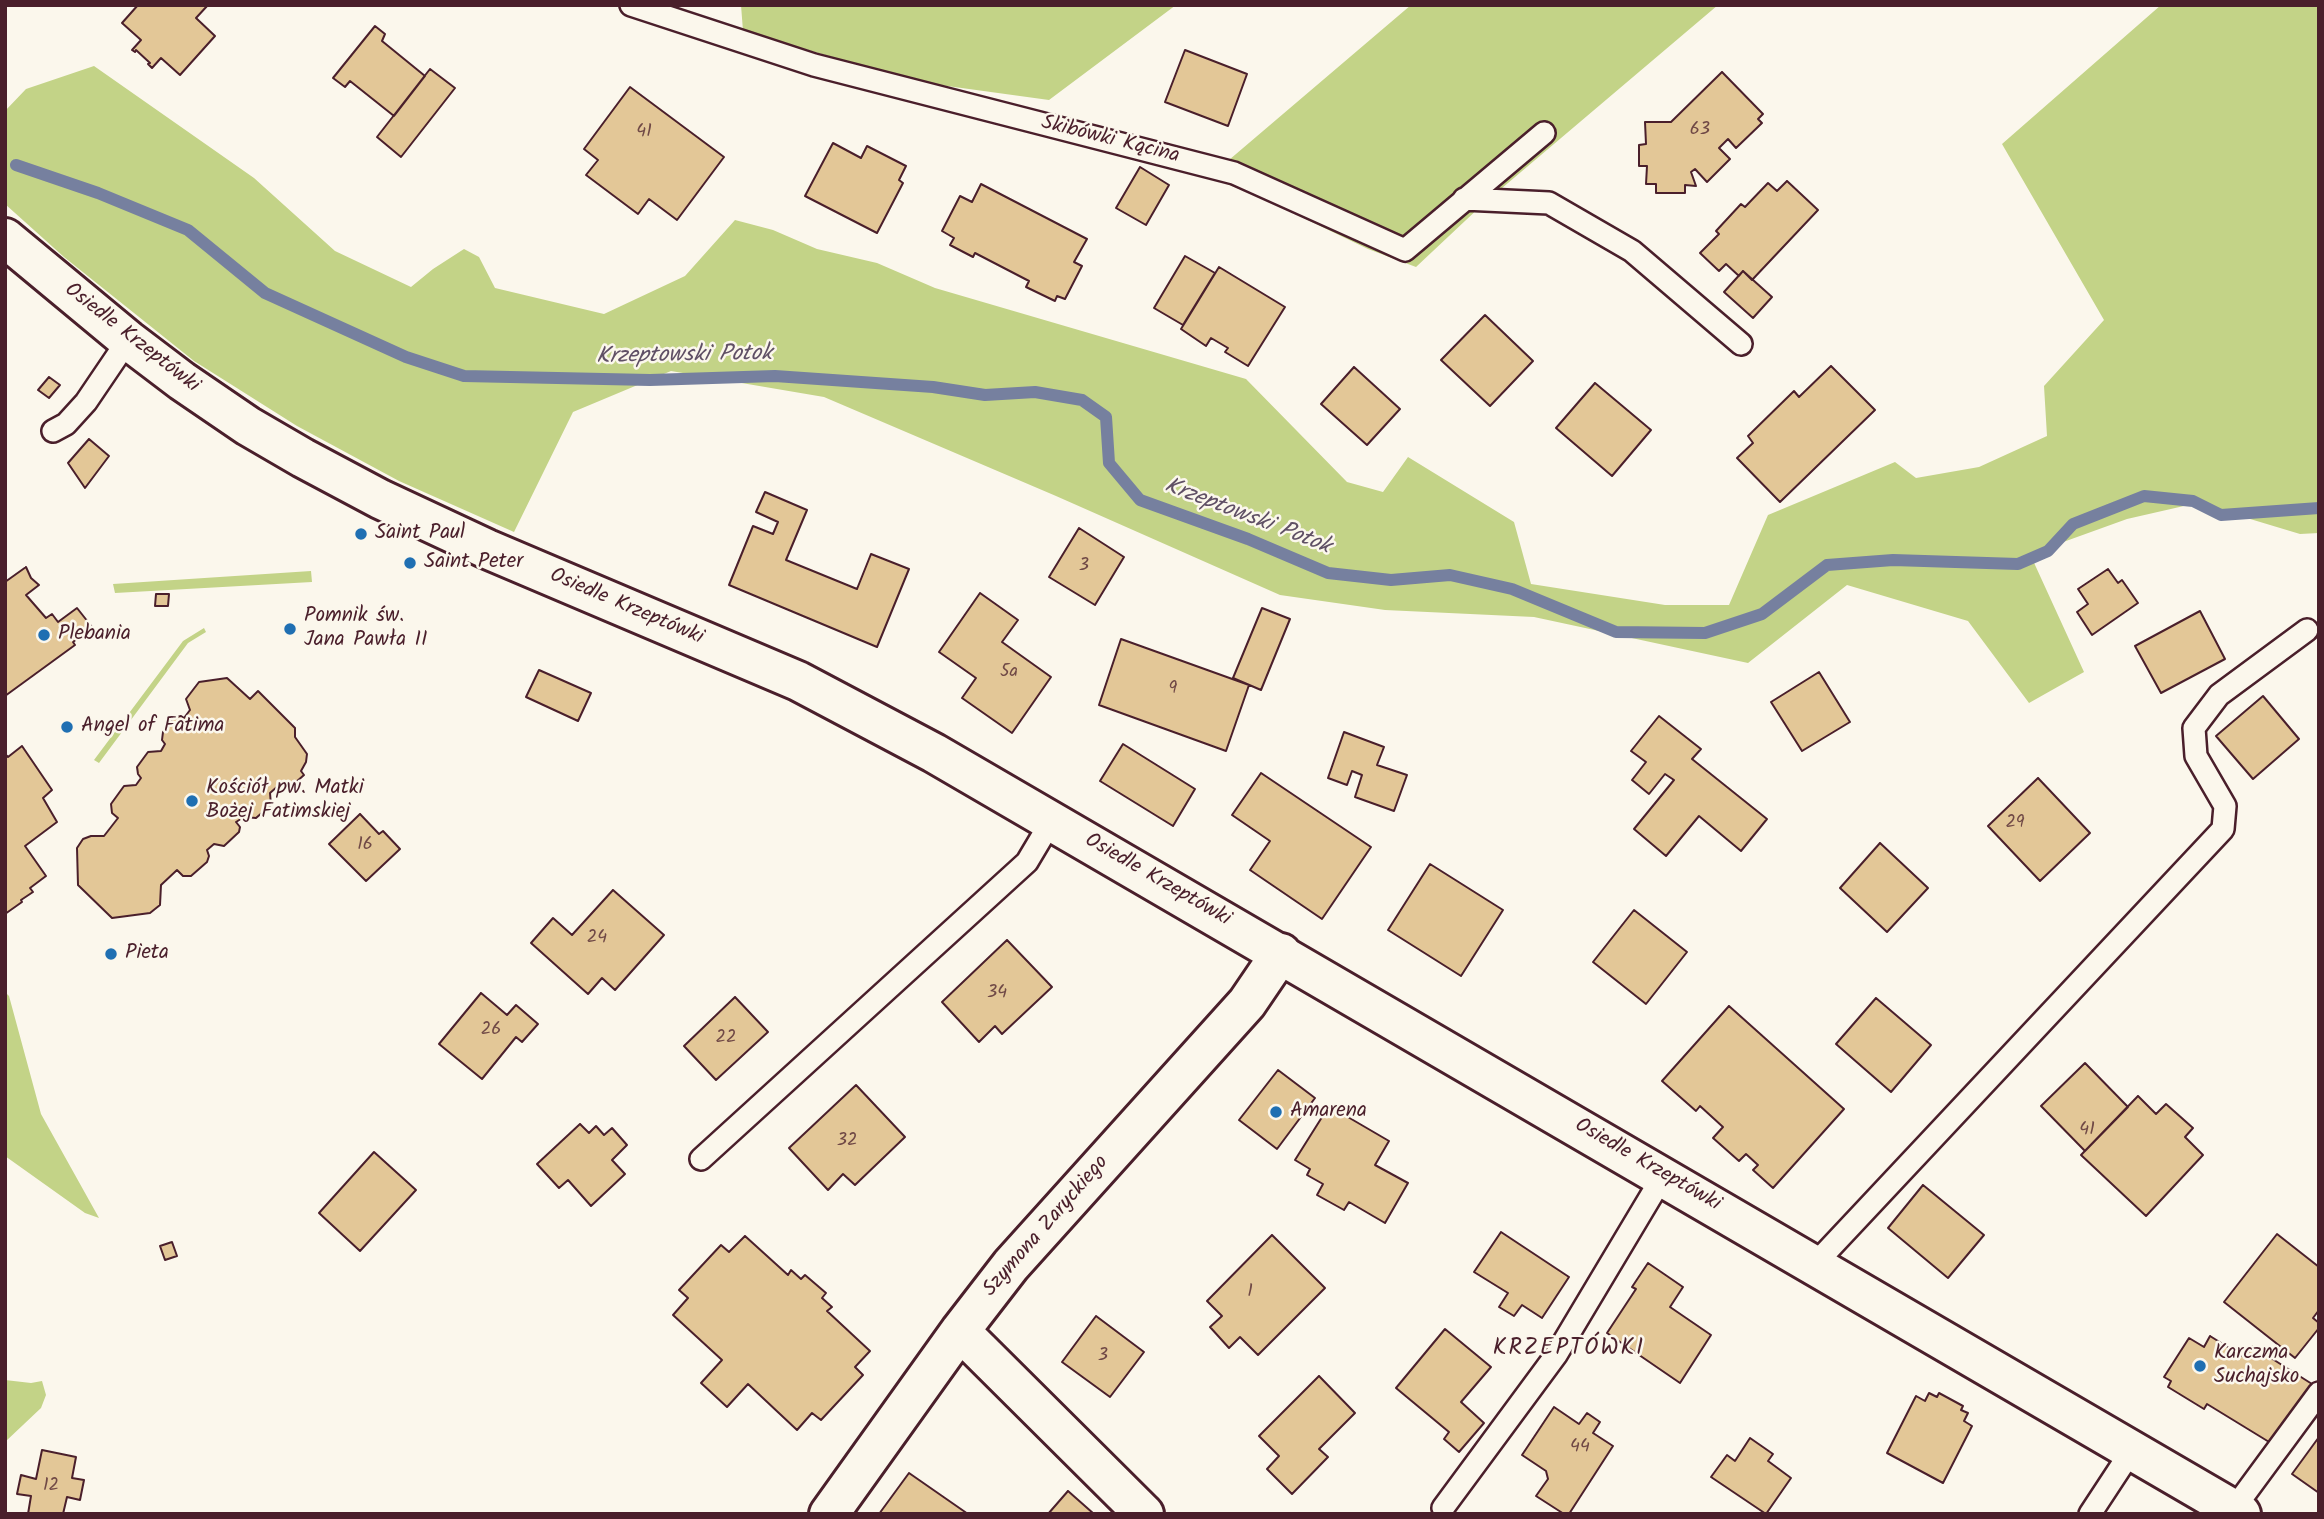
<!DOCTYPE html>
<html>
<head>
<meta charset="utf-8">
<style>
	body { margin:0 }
	#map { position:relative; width:2324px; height:1519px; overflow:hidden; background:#fbf7ec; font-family:Kalam,sans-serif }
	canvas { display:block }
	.frame { position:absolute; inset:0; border:7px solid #4a1f2b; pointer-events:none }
</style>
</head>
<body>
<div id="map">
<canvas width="2324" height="1519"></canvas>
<div class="frame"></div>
</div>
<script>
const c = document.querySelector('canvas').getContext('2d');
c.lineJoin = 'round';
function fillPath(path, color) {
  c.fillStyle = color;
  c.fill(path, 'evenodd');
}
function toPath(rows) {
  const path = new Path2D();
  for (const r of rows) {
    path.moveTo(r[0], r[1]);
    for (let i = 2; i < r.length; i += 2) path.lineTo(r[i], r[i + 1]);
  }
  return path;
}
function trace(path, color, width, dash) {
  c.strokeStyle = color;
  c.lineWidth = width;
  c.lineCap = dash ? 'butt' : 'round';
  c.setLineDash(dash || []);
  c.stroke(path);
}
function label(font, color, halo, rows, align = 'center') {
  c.font = font + ' Kalam,sans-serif';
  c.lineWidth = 5;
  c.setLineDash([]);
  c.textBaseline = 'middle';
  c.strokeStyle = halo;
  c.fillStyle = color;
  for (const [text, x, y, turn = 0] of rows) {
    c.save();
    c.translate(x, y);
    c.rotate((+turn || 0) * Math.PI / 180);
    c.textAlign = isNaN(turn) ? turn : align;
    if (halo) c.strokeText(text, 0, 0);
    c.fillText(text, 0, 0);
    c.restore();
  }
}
const green = toPath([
	[741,5,1176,5,1049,100,918,82,743,31],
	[1411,5,1718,5,1482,205,1416,267,1368,249,1260,197,1209,177],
	[2161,5,2319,5,2319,533,2300,534,2197,503,2127,519,2030,554,2084,672,2029,703,1968,621,1847,585,1748,663,1534,617,1385,610,1280,595,1056,496,824,397,671,371,573,412,514,532,399,481,297,426,194,361,64,257,5,204,5,111,26,89,94,66,254,178,335,251,411,287,433,269,464,249,479,257,495,288,604,314,685,276,735,220,773,230,817,249,877,263,935,288,1246,379,1347,482,1383,492,1408,457,1514,522,1531,584,1665,605,1729,605,1768,515,1895,462,1916,478,1979,467,2047,436,2044,386,2104,320,2002,144],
	[311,571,312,582,115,593,113,584],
	[204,628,206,632,188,643,99,763,94,760,183,641],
	[5,992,9,996,41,1114,99,1218,85,1213,5,1156],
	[5,1380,31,1383,42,1381,46,1395,41,1408,5,1442]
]);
const stream = toPath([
	[16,165,98,193,188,230,265,293,406,357,464,376,650,380,775,376,933,387,985,395,1035,392,1082,400,1106,417,1109,463,1140,500,1248,539,1328,573,1391,580,1450,575,1512,589,1616,632,1705,633,1762,614,1827,565,1893,560,2018,564,2048,551,2073,524,2144,496,2193,501,2221,515,2319,508]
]);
const building = toPath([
	[138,5,208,5,196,18,215,36,180,75,161,58,152,68,148,64,150,63,136,50,135,52,132,50,141,40,122,23,138,5],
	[375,26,385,34,382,41,425,76,394,116,350,81,345,87,333,78,375,26],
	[1185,50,1247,74,1228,126,1165,102,1185,50],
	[430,69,455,88,401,157,377,137,430,69],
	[1722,72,1763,114,1758,119,1762,123,1736,148,1728,139,1719,148,1730,159,1707,182,1695,169,1691,172,1696,186,1685,185,1685,193,1656,193,1656,184,1646,184,1647,166,1639,166,1639,145,1646,144,1645,122,1671,122,1722,72],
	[630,87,724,157,677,220,649,199,638,214,586,175,598,160,584,149,630,87],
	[833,143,861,158,867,146,906,166,899,180,903,183,877,233,805,196,833,143],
	[1140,167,1169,185,1146,225,1116,208,1140,167],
	[1787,181,1818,210,1752,280,1743,271,1739,276,1726,264,1719,271,1700,253,1719,234,1716,231,1741,204,1745,207,1768,183,1777,191,1787,181],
	[981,184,1087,239,1074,262,1082,266,1065,299,1057,296,1055,301,1026,287,1029,281,975,253,973,257,950,245,954,238,942,231,960,196,972,202,981,184],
	[1185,256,1215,273,1183,325,1154,308,1185,256],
	[1219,267,1285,307,1248,366,1225,352,1228,348,1211,338,1206,346,1181,329,1219,267],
	[1743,271,1772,297,1753,318,1724,292,1743,271],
	[1485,315,1533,361,1490,406,1441,360,1485,315],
	[1831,366,1875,410,1780,502,1737,458,1753,443,1748,436,1794,391,1799,397,1831,366],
	[1354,367,1400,409,1367,445,1321,404,1354,367],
	[49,377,60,385,49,398,38,390,49,377],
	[1595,383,1651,430,1612,476,1556,428,1595,383],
	[89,439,109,456,85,488,68,463,89,439],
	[765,492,807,510,786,560,857,589,871,554,909,569,877,647,729,585,753,526,773,534,778,522,756,512,765,492],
	[1079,528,1124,557,1095,605,1049,577,1079,528],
	[26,567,31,578,39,585,26,595,46,618,52,614,58,622,77,608,92,627,73,642,75,645,5,696,5,582,26,567],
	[2108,569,2118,583,2122,580,2138,603,2092,635,2077,612,2088,604,2078,589,2108,569],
	[980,593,1018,620,1002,642,1051,677,1012,733,962,698,976,678,939,652,980,593],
	[156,594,169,594,168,606,155,606,156,594],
	[1262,608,1290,619,1261,690,1233,678,1262,608],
	[2200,611,2225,659,2161,693,2135,646,2200,611],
	[1121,639,1249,685,1226,751,1099,705,1121,639],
	[539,670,591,693,578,721,526,697,539,670],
	[1819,672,1850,722,1802,751,1771,702,1819,672],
	[227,678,250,699,258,691,295,728,295,737,307,754,306,762,301,771,304,775,287,790,278,786,270,793,271,805,256,818,244,817,236,822,240,827,239,832,224,846,214,844,207,850,209,856,207,862,191,876,183,876,177,870,161,885,160,905,150,913,112,918,78,885,77,848,83,839,91,836,104,836,118,818,112,813,111,804,124,786,136,785,141,778,138,774,137,767,148,752,161,751,165,744,162,740,163,732,173,718,181,716,184,718,190,710,186,699,199,682,227,678],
	[2263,696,2299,739,2253,779,2216,736,2263,696],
	[1659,716,1701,749,1692,759,1767,819,1741,851,1699,816,1666,856,1634,829,1674,780,1665,774,1649,794,1632,780,1646,762,1631,751,1659,716],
	[1344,732,1384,747,1377,765,1407,775,1394,811,1355,797,1362,775,1352,771,1347,785,1328,778,1344,732],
	[1123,744,1195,789,1173,826,1100,781,1123,744],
	[22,746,52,790,43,798,57,822,25,846,46,876,30,888,33,892,21,900,22,902,5,914,5,754,8,757,22,746],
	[1261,773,1371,847,1322,919,1250,870,1270,841,1232,815,1261,773],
	[2038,778,2090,833,2040,881,1988,826,2038,778],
	[360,814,379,834,383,831,400,849,366,881,329,844,360,814],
	[1880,843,1928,888,1887,932,1840,888,1880,843],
	[1430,864,1503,910,1461,976,1388,930,1430,864],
	[613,890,664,935,615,990,602,978,588,994,531,943,553,918,572,935,613,890],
	[1634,910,1687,952,1646,1004,1593,962,1634,910],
	[1007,940,1052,987,1002,1034,995,1026,979,1042,942,1002,1007,940],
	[481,993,507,1015,516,1005,538,1024,522,1042,516,1037,482,1079,439,1044,481,993],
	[735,997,768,1032,716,1080,684,1046,735,997],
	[1876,998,1931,1045,1891,1092,1836,1044,1876,998],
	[1729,1006,1844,1109,1773,1188,1753,1170,1758,1165,1746,1154,1739,1161,1713,1138,1723,1127,1700,1106,1696,1111,1662,1081,1729,1006],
	[2085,1063,2128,1107,2085,1151,2041,1106,2085,1063],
	[1278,1070,1315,1098,1277,1149,1239,1120,1278,1070],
	[856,1085,905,1137,855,1185,843,1174,828,1190,789,1148,856,1085],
	[2138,1096,2156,1114,2166,1104,2193,1128,2185,1137,2203,1155,2146,1216,2081,1155,2138,1096],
	[1329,1106,1389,1141,1375,1165,1408,1183,1385,1223,1349,1202,1344,1210,1317,1195,1323,1184,1307,1175,1310,1169,1295,1160,1329,1106],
	[580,1124,589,1133,596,1126,604,1135,612,1128,627,1145,612,1160,625,1174,591,1206,568,1180,559,1188,537,1164,580,1124],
	[374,1152,416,1190,360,1251,319,1213,374,1152],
	[1923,1185,1984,1235,1948,1278,1888,1228,1923,1185],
	[1501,1232,1569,1277,1542,1318,1522,1305,1514,1316,1499,1307,1508,1293,1474,1272,1501,1232],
	[2277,1234,2319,1267,2319,1310,2313,1318,2319,1323,2319,1328,2295,1358,2224,1302,2277,1234],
	[1272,1235,1325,1288,1258,1355,1240,1337,1229,1348,1210,1327,1222,1316,1207,1301,1272,1235],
	[745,1236,788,1275,791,1270,801,1279,805,1275,826,1293,822,1298,832,1307,827,1311,870,1351,855,1367,863,1375,821,1420,812,1413,797,1430,748,1384,727,1407,701,1383,722,1360,673,1315,688,1298,679,1290,721,1245,729,1252,745,1236],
	[172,1242,177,1256,165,1260,160,1246,172,1242],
	[1648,1263,1683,1287,1670,1307,1711,1335,1680,1383,1607,1333,1636,1289,1632,1287,1648,1263],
	[1096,1316,1144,1352,1110,1397,1062,1362,1096,1316],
	[1445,1329,1491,1367,1461,1402,1484,1423,1459,1452,1444,1439,1449,1432,1396,1388,1445,1329],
	[2210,1336,2245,1358,2252,1346,2312,1384,2274,1445,2207,1404,2204,1409,2168,1387,2171,1381,2164,1377,2189,1338,2204,1347,2210,1336],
	[1319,1376,1355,1413,1319,1449,1328,1457,1292,1494,1267,1469,1279,1456,1259,1436,1319,1376],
	[1929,1393,1937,1397,1939,1393,1963,1406,1961,1410,1968,1413,1964,1421,1972,1426,1943,1483,1887,1453,1916,1396,1925,1401,1929,1393],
	[1554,1407,1579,1424,1587,1413,1600,1422,1593,1433,1613,1446,1569,1514,1564,1514,1536,1496,1548,1479,1546,1471,1522,1455,1554,1407],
	[2319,1437,2319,1493,2292,1474,2319,1437],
	[1750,1438,1773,1454,1768,1461,1791,1478,1766,1514,1711,1477,1727,1455,1735,1461,1750,1438],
	[42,1450,76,1457,72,1478,84,1480,80,1500,67,1497,63,1514,28,1514,31,1496,17,1494,21,1475,36,1479,42,1450],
	[909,1473,968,1514,879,1514,909,1473],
	[1068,1491,1094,1514,1048,1514,1068,1491]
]);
const service = toPath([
	[631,5,814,65,1234,173,1405,250,1544,133],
	[1464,199,1549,203,1632,251,1741,344],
	[53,431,66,424,86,402,128,340],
	[701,1159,1027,862,1052,820],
	[1815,1264,2223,829,2225,806,2196,756,2194,728,2219,695,2307,630],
	[1443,1508,1556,1355,1663,1176],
	[2090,1514,2132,1450],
	[2230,1514,2319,1393]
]);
const minor = toPath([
	[960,1331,1144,1514],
	[829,1514,960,1331,1011,1265,1247,1003,1281,953]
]);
const secondary = toPath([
	[5,238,128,340,182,381,248,426,303,458,380,499,487,549,798,681,934,753,2241,1514]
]);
const markers = [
	[361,534,7,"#1f6fb2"],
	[410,563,7,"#1f6fb2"],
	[290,629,7,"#1f6fb2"],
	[44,635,7,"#1f6fb2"],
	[67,727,7,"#1f6fb2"],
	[192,801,7,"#1f6fb2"],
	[111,954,7,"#1f6fb2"],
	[1276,1112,7,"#1f6fb2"],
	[2200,1366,7,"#1f6fb2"]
];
const numberNames = [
	["63",1700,131],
	["41",644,133],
	["3",1084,567],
	["5a",1009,673],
	["9",1173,690],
	["29",2015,824],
	["16",365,846],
	["24",597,939],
	["34",997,994],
	["26",491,1031],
	["22",726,1039],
	["41",2087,1131],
	["32",847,1142],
	["1",1250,1293],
	["3",1103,1357],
	["44",1580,1448],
	["12",51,1487]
];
const streetNames = [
	["Skibówki Kącina",1110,141,14],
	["Osiedle Krzeptówki",131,339,38],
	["Osiedle Krzeptówki",626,608,23],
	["Osiedle Krzeptówki",1157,881,30],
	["Osiedle Krzeptówki",1647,1166,30],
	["Szymona Zaryckiego",1047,1227,-49]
];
const poiNames = [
	["Saint Paul",375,534],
	["Saint Peter",424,563],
	["Pomnik św.",304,617],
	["Jana Pawła II",304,641],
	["Plebania",58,635],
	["Angel of Fatima",81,727],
	["Kościół pw. Matki",206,789],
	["Bożej Fatimskiej",206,813],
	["Pieta",125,954],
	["Amarena",1290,1112],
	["Karczma",2214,1354],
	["Suchajsko",2214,1378]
];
const waterNames = [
	["Krzeptowski Potok",684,357,-1],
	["Krzeptowski Potok",1247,518,21]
];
const neighbourhoodNames = [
	["KRZEPTÓWKI",1569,1350]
];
fillPath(green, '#c3d387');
trace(stream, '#76809f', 12);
fillPath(building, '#e3c797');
trace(building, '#4a1f2b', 2);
trace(service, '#4a1f2b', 26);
trace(minor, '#4a1f2b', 44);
trace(secondary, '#4a1f2b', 44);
trace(service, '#fbf7ec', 21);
trace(minor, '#fbf7ec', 38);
trace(secondary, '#fbf7ec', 38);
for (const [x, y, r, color] of markers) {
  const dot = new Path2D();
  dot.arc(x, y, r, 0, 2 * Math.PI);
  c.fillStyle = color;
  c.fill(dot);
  trace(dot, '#fbf7ec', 2.5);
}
label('18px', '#704946', null, numberNames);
label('21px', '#4a1f2b', '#fbf7ec', streetNames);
label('21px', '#4a1f2b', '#fbf7ec', poiNames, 'left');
label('italic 23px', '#605065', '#fbf7ec', waterNames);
c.letterSpacing = '2px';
label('23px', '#4a1f2b', '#fbf7ec', neighbourhoodNames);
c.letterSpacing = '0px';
</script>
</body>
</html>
